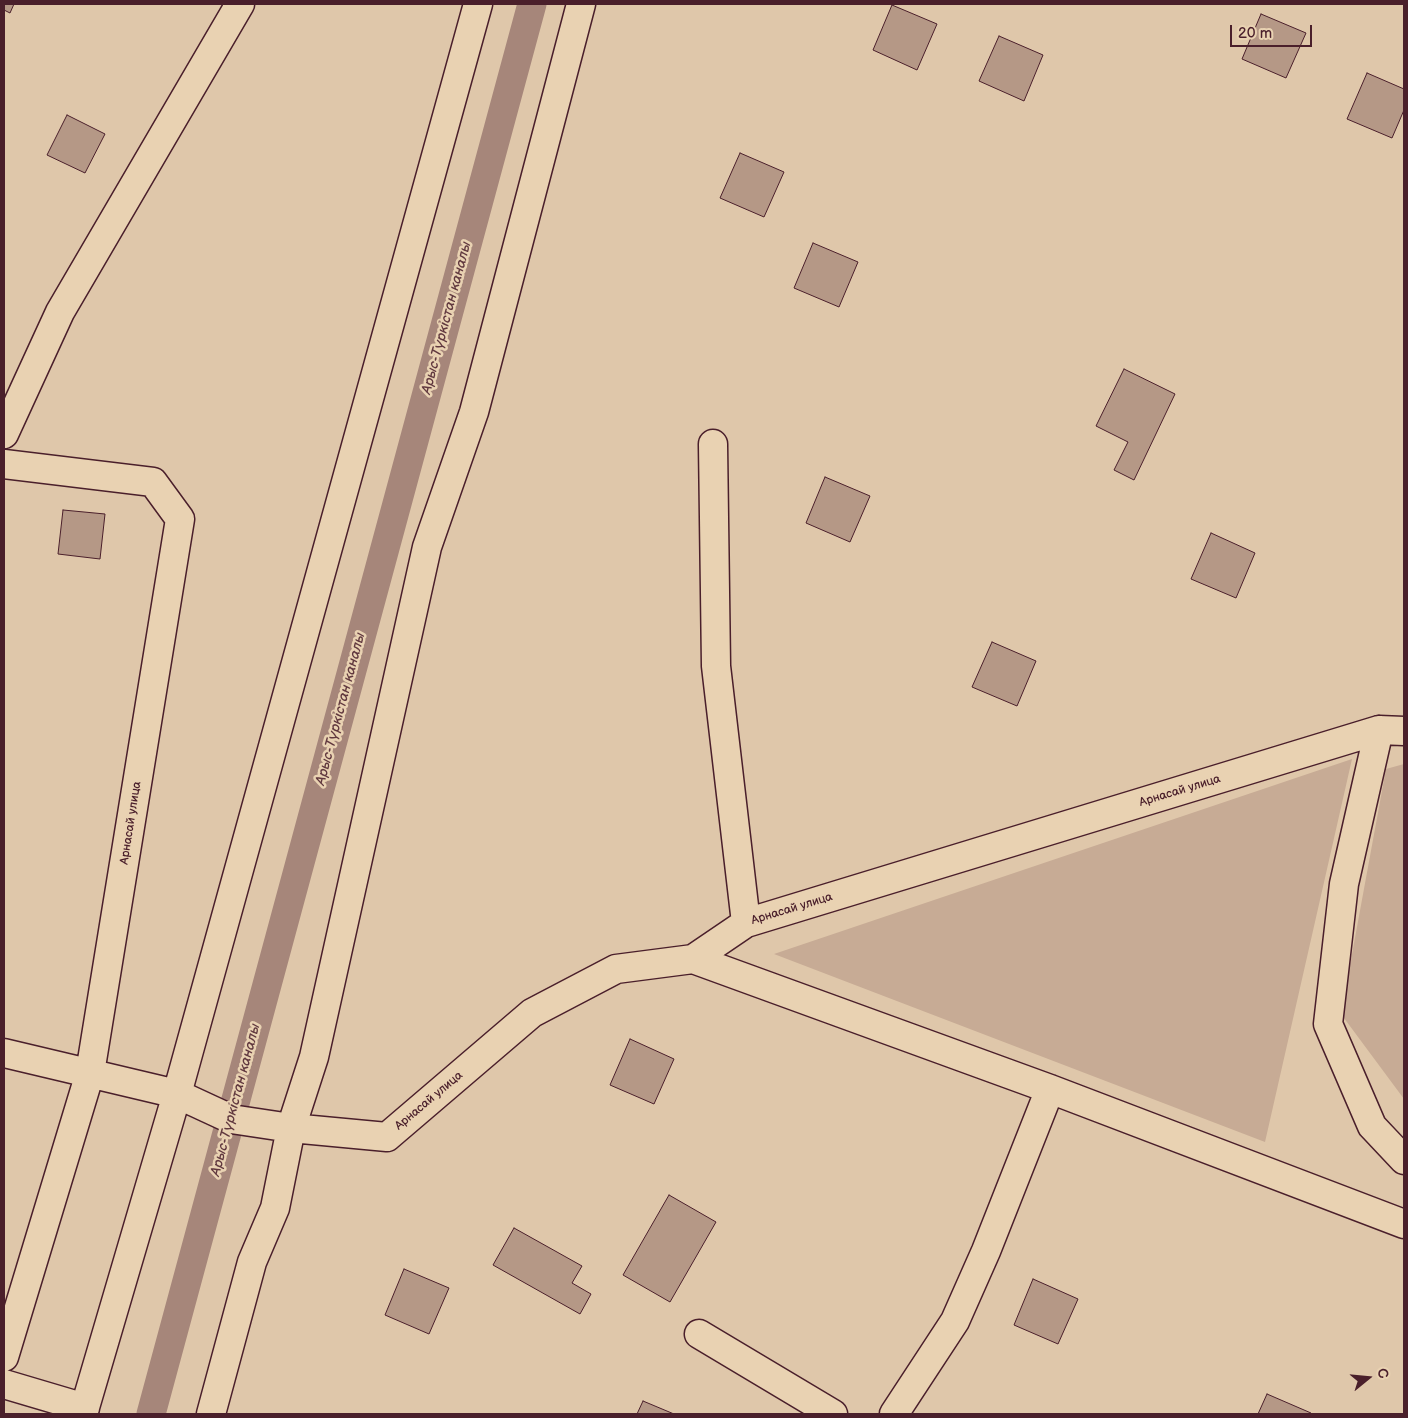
<!DOCTYPE html>
<html>
<head>
<meta charset="utf-8">
<style>
	body { margin:0 }
	#map { position:relative; width:1408px; height:1418px; overflow:hidden; background:#dfc7aa; font-family:"Balsamiq Sans",sans-serif }
	canvas { display:block }
	.frame { position:absolute; inset:0; border:5px solid #4a1f2b; pointer-events:none }
	.north { position:absolute; left:1343px; top:1353px; width:50px; height:50px; -webkit-text-stroke:4px #e9d2b2; paint-order:stroke; rotate:73deg; font-size:14px; font-weight:700; line-height:20px; text-align:center; color:#4a1f2b }
	.north::after { content:''; display:block; margin:auto; width:18px; height:22px; background:#4a1f2b; clip-path:polygon(50% 0,100% 100%,50% 72%,0 100%) }
	.scale { position:absolute; left:1230px; top:25px; width:82px; height:22px; box-sizing:border-box; border:2px solid #4a1f2b; border-top:0; padding-left:6px; font-size:15px; line-height:18px; white-space:nowrap; color:#4a1f2b; -webkit-text-stroke:4px #e9d2b2; paint-order:stroke }
</style>
</head>
<body>
<div id="map">
<canvas width="1408" height="1418"></canvas>
<div class="frame"></div>
<div class="north">С</div>
<div class="scale">20 m</div>
</div>
<script>
const c = document.querySelector('canvas').getContext('2d');
c.lineJoin = 'round';
function fillPath(path, color) {
  c.fillStyle = color;
  c.fill(path, 'evenodd');
}
function toPath(rows) {
  const path = new Path2D();
  for (const r of rows) {
    path.moveTo(r[0], r[1]);
    for (let i = 2; i < r.length; i += 2) path.lineTo(r[i], r[i + 1]);
  }
  return path;
}
function trace(path, color, width, dash) {
  c.strokeStyle = color;
  c.lineWidth = width;
  c.lineCap = dash ? 'butt' : 'round';
  c.setLineDash(dash || []);
  c.stroke(path);
}
function label(font, color, halo, rows, align = 'center') {
  c.font = font + ' "Balsamiq Sans",sans-serif';
  c.lineWidth = 5;
  c.setLineDash([]);
  c.textBaseline = 'middle';
  c.strokeStyle = halo;
  c.fillStyle = color;
  for (const [text, x, y, turn = 0] of rows) {
    c.save();
    c.translate(x, y);
    c.rotate((+turn || 0) * Math.PI / 180);
    c.textAlign = isNaN(turn) ? turn : align;
    if (halo) c.strokeText(text, 0, 0);
    c.fillText(text, 0, 0);
    c.restore();
  }
}
const green = toPath([
	[1352,759,1265,1142,774,954],
	[1404,764,1404,1099,1341,1014,1386,769]
]);
const canal = toPath([
	[151,1414,532,4]
]);
const building = toPath([
	[4,4,14,4,10,13,4,10,4,4],
	[892,5,937,24,917,70,873,50,892,5],
	[1261,14,1306,33,1286,78,1242,59,1261,14],
	[999,36,1043,55,1024,101,979,81,999,36],
	[1367,73,1404,89,1404,110,1392,138,1347,119,1367,73],
	[67,115,105,134,85,173,47,155,67,115],
	[740,153,784,172,764,217,720,198,740,153],
	[813,243,858,262,839,307,794,288,813,243],
	[1124,369,1175,394,1134,480,1114,470,1128,442,1096,426,1124,369],
	[825,477,870,496,850,542,806,523,825,477],
	[63,510,105,514,100,559,58,554,63,510],
	[1211,533,1255,553,1236,598,1191,579,1211,533],
	[992,642,1036,661,1017,706,972,687,992,642],
	[630,1039,674,1059,654,1104,610,1085,630,1039],
	[669,1195,716,1222,670,1302,623,1275,669,1195],
	[514,1228,582,1266,572,1283,591,1294,580,1314,493,1265,514,1228],
	[404,1269,449,1288,429,1334,385,1315,404,1269],
	[1033,1279,1078,1299,1058,1344,1014,1325,1033,1279],
	[1267,1394,1311,1413,1310,1414,1258,1414,1267,1394],
	[643,1401,674,1414,637,1414,643,1401]
]);
const minor = toPath([
	[4,434,60,312,240,4],
	[713,444,716,666,746,923],
	[4,464,153,482,180,519,90,1073,4,1357],
	[1379,730,1344,884,1328,1024,1372,1126,1404,1160],
	[693,959,1050,1089,1404,1224],
	[4,1053,177,1094,231,1119,291,1128,387,1137,532,1013,616,969,693,959,746,923,1379,730,1404,731],
	[699,1334,833,1414],
	[4,1384,85,1408],
	[83,1414,177,1094,478,4],
	[211,1414,252,1262,275,1208,291,1128,314,1057,427,547,474,412,581,4],
	[894,1414,955,1321,986,1251,1050,1089]
]);
const streetNames = [
	["Арнасай улица",1180,791,-17],
	["Арнасай улица",131,823,-81],
	["Арнасай улица",792,909,-17],
	["Арнасай улица",429,1101,-40]
];
const waterNames = [
	["Арыс-Түркістан каналы",447,318,-75],
	["Арыс-Түркістан каналы",341,709,-75],
	["Арыс-Түркістан каналы",236,1100,-75]
];
fillPath(green, '#c7ab95');
trace(canal, '#a6867a', 29);
fillPath(building, '#b59886');
trace(building, '#4a1f2b', 1);
trace(minor, '#4a1f2b', 31);
trace(minor, '#e9d2b2', 28);
label('12px', '#4a1f2b', '#e9d2b2', streetNames);
label('italic 14px', '#61393f', '#e9d2b2', waterNames);
</script>
</body>
</html>
